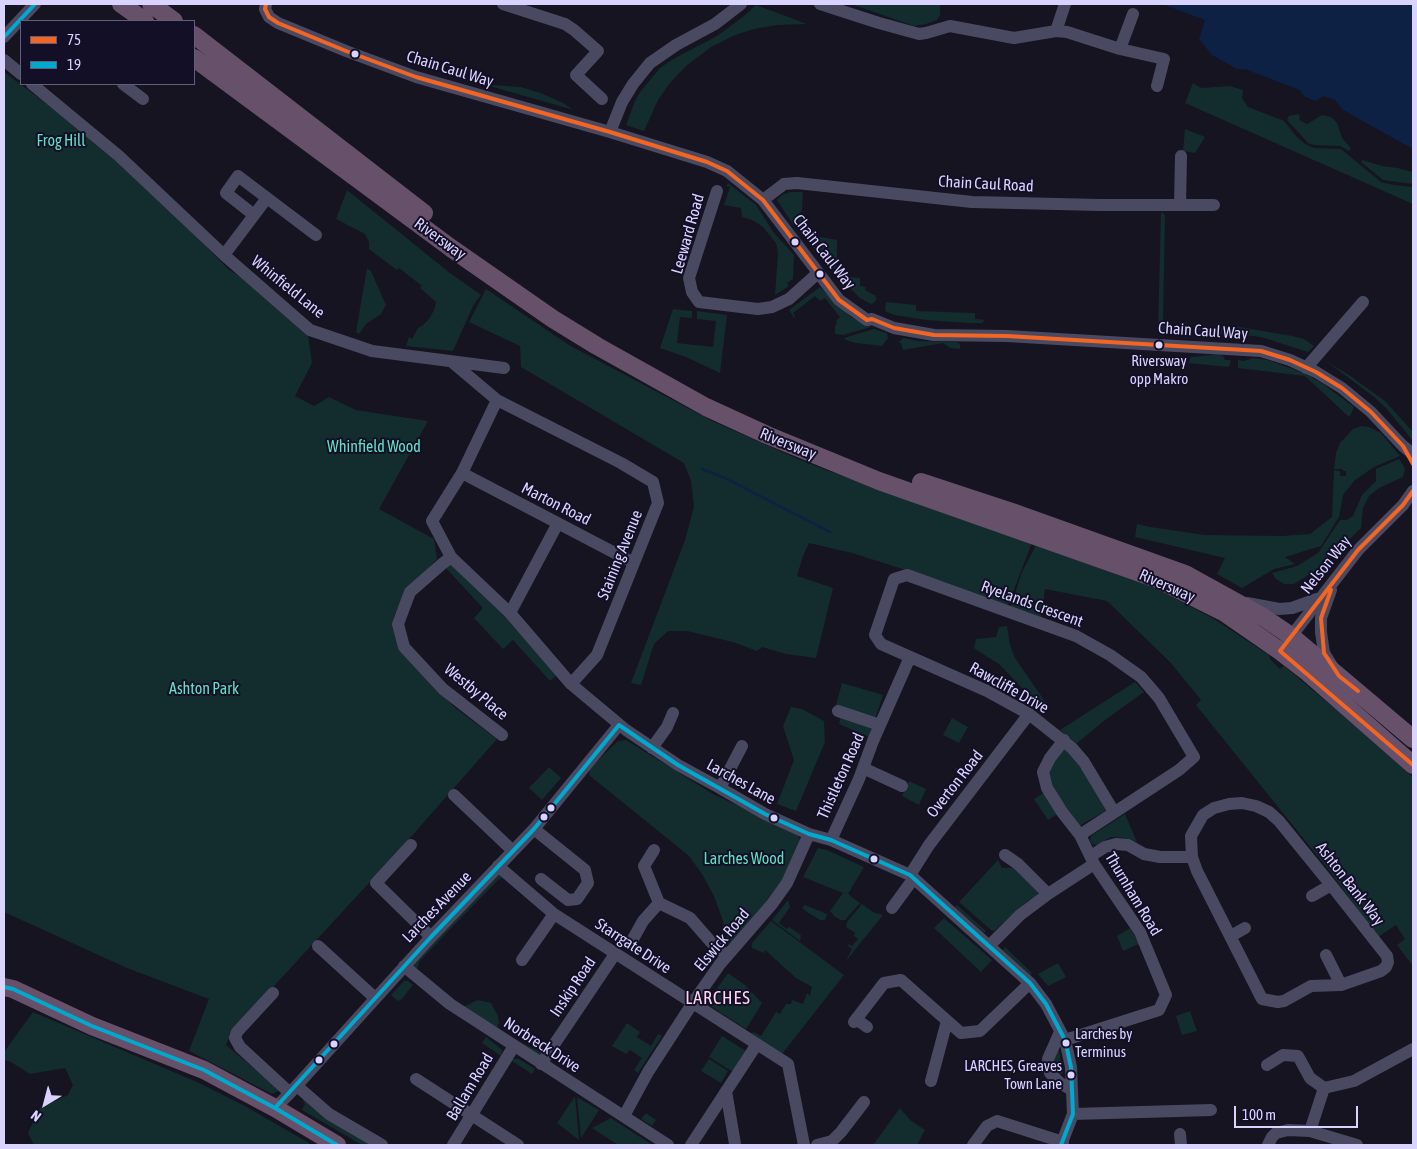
<!DOCTYPE html>
<html>
<head>
<meta charset="utf-8">
<style>
	body { margin:0 }
	#map { position:relative; width:1417px; height:1149px; overflow:hidden; background:#161421; font-family:"Asap Condensed",sans-serif }
	canvas { display:block }
	.frame { position:absolute; inset:0; border:5px solid #d9d4ff; pointer-events:none }
	.legend { position:absolute; left:20px; top:20px; width:175px; height:65px; box-sizing:border-box; background:#130f26; border:1px solid #625e7d; margin:0; padding:6px 9px; list-style:none; font-size:15px; color:#d9d4ff }
	.legend li { display:flex; align-items:center; gap:10px; height:25px }
	.legend b { width:25px; border:1px solid #625e7d }
	.north { position:absolute; left:20px; top:1079px; width:50px; height:50px; -webkit-text-stroke:4px #130f26; paint-order:stroke; rotate:217deg; font-size:14px; font-weight:700; line-height:20px; text-align:center; color:#d9d4ff }
	.north::after { content:''; display:block; margin:auto; width:18px; height:22px; background:#d9d4ff; clip-path:polygon(50% 0,100% 100%,50% 72%,0 100%) }
	.scale { position:absolute; left:1234px; top:1106px; width:124px; height:22px; box-sizing:border-box; border:2px solid #d9d4ff; border-top:0; padding-left:6px; font-size:15px; line-height:18px; white-space:nowrap; color:#d9d4ff; -webkit-text-stroke:4px #130f26; paint-order:stroke }
</style>
</head>
<body>
<div id="map">
<canvas width="1417" height="1149"></canvas>
<div class="frame"></div>
<ul class="legend">
<li><b style="height:6px;background:#f26522"></b>75</li>
<li><b style="height:6px;background:#00a9ce"></b>19</li>
</ul>
<div class="north">N</div>
<div class="scale">100 m</div>
</div>
<script>
const c = document.querySelector('canvas').getContext('2d');
c.lineJoin = 'round';
function fillPath(path, color) {
  c.fillStyle = color;
  c.fill(path, 'evenodd');
}
function toPath(rows) {
  const path = new Path2D();
  for (const r of rows) {
    path.moveTo(r[0], r[1]);
    for (let i = 2; i < r.length; i += 2) path.lineTo(r[i], r[i + 1]);
  }
  return path;
}
function trace(path, color, width, dash) {
  c.strokeStyle = color;
  c.lineWidth = width;
  c.lineCap = dash ? 'butt' : 'round';
  c.setLineDash(dash || []);
  c.stroke(path);
}
function label(font, color, halo, rows, align = 'center') {
  c.font = font + ' "Asap Condensed",sans-serif';
  c.lineWidth = 4;
  c.setLineDash([]);
  c.textBaseline = 'middle';
  c.strokeStyle = halo;
  c.fillStyle = color;
  for (const [text, x, y, turn = 0] of rows) {
    c.save();
    c.translate(x, y);
    c.rotate((+turn || 0) * Math.PI / 180);
    c.textAlign = isNaN(turn) ? turn : align;
    if (halo) c.strokeText(text, 0, 0);
    c.fillText(text, 0, 0);
    c.restore();
  }
}
const green = toPath([
	[851,4,940,4,940,15,937,20,926,24,914,26],
	[756,5,807,24,777,25,754,29,735,35,711,47,686,66,670,83,658,100,644,131,626,125,635,101,640,92,661,67,675,58,717,36,744,16],
	[4,72,126,163,228,269,243,279,308,335,312,363,295,396,314,406,329,397,356,410,428,421,379,509,434,539,437,559,405,594,394,616,392,624,441,693,454,707,497,739,403,846,274,986,228,1040,226,1045,280,1090,272,1094,189,1051,209,999,127,968,4,912],
	[1193,83,1201,88,1230,86,1243,90,1242,98,1248,107,1284,121,1297,137,1305,144,1314,148,1341,149,1381,182,1394,185,1413,187,1413,204,1185,103],
	[492,85,521,87,543,94,563,103,574,110,493,87],
	[1298,114,1300,116,1299,120,1307,124,1322,115,1331,117,1337,123,1342,138,1351,148,1349,151,1340,146,1314,145,1308,143,1287,120,1289,116],
	[1185,129,1205,137,1195,153,1183,151],
	[1362,160,1382,166,1398,168,1412,172,1413,184,1383,180,1361,162],
	[728,183,756,205,774,233,794,255,793,279,787,283,789,286,775,295,778,253,776,243,763,227,752,220,742,217,741,208,724,205,730,187,726,186],
	[347,190,450,273,481,295,474,304,453,351,406,346,409,337,412,339,418,328,422,326,429,319,434,310,436,302,420,288,422,286,399,268,397,270,369,249,369,242,365,234,336,219],
	[790,192,803,192,802,210,796,218,794,226,777,200,782,195],
	[804,212,802,231,804,234,837,240,837,265,848,277,860,278,860,286,866,287,865,290,876,296,875,298,877,298,874,303,871,304,860,298,841,279,797,229,798,221],
	[1161,212,1165,215,1163,324,1187,326,1185,331,1158,331],
	[367,268,371,271,386,305,381,314,366,324,359,334,356,332],
	[820,287,851,317,871,327,843,335,835,334,835,326,837,323,836,321,840,317,825,298,820,301,815,296,793,313,795,316,794,318,789,310],
	[486,289,569,345,712,421,798,459,826,470,882,489,966,521,1033,540,1008,605,947,583,852,553,809,543,803,556,797,576,833,588,816,658,786,654,762,647,757,651,733,642,687,631,668,631,654,644,641,685,631,683,685,540,694,507,691,481,684,463,521,367,520,346,469,322],
	[886,302,916,305,916,311,975,313,975,319,985,320,982,323,968,323,926,320,894,315,885,311],
	[673,309,692,311,692,318,680,317,677,343,713,347,716,321,697,319,697,311,727,315,720,373,686,357,660,348],
	[1198,326,1234,329,1234,326,1240,327,1292,336,1304,339,1314,346,1308,352,1261,337,1235,334,1234,330,1228,330,1224,334,1207,333,1198,331],
	[874,329,887,333,888,339,890,340,887,339,882,346,856,343,846,340,844,338],
	[903,338,918,341,956,342,960,344,960,349,950,348,943,343,903,350,901,343,898,342,900,341],
	[1219,354,1223,356,1225,360,1231,360,1229,367,1189,363,1190,358,1192,357],
	[1253,358,1268,360,1306,374,1323,384,1354,407,1351,414,1349,417,1305,376,1238,368,1238,360,1244,361],
	[1326,361,1349,375,1385,401,1413,432,1413,441,1386,408,1373,396],
	[1362,426,1369,427,1381,433,1400,456,1374,467,1355,480,1343,495,1339,517,1321,546,1285,557,1295,564,1274,569,1242,588,1217,574,1225,558,1135,537,1137,524,1150,527,1205,535,1282,536,1310,534,1332,517,1334,470,1340,471,1340,476,1346,476,1346,471,1343,471,1343,469,1334,469,1336,453,1340,443,1353,429],
	[1399,459,1405,468,1403,477,1379,488,1369,496,1363,508,1361,528,1332,557,1320,568,1294,584,1284,584,1276,579,1272,573,1297,566,1318,553,1340,520,1347,520,1353,516,1362,495,1376,481,1376,469],
	[1037,543,1146,583,1214,619,1269,655,1270,659,1280,669,1284,666,1363,732,1413,777,1413,966,1397,945,1405,939,1396,925,1378,937,1332,874,1196,705,1201,700,1170,662,1107,601,1045,589,1041,617,1011,606,1022,572],
	[451,557,562,671,550,681,513,640,503,649,474,618,483,608,442,564],
	[1007,626,1010,645,1015,658,1048,706,1036,703,1000,665,974,648,976,639,996,637,999,627],
	[1135,682,1144,692,1105,720,1076,744,1060,730],
	[842,683,883,695,875,719,836,705],
	[791,707,802,709,824,721,825,742,796,811,777,804,794,760,783,726],
	[841,716,871,726,873,729,869,737,839,724],
	[952,718,968,727,959,743,943,735],
	[626,740,713,794,797,833,800,840,784,879,731,945,728,943,722,918,714,896,702,874,689,856,589,775,590,770,596,762,618,741],
	[1067,750,1089,778,1105,808,1105,811,1079,826,1062,807,1046,770,1059,751],
	[549,767,561,778,542,800,529,788],
	[909,781,926,789,919,805,902,796],
	[1045,792,1059,813,1048,820,1034,799],
	[1125,814,1137,842,1125,838,1112,837,1107,839,1098,845,1092,844,1090,840,1091,836],
	[818,848,827,850,864,867,848,894,860,903,845,920,840,920,834,916,830,911,843,893,803,877],
	[998,860,1002,868,1015,868,1038,892,1037,896,1029,900,994,931,991,930,959,902],
	[498,866,509,874,498,880,456,923,419,962,417,969,463,1007,478,1000,491,1003,498,1016,499,1023,497,1028,517,1041,548,1055,541,1064,404,966],
	[788,900,790,907,779,923,787,929,789,927,801,935,800,941,772,920],
	[862,904,873,912,883,915,846,961,852,949,848,946,849,944,852,946,858,939,854,936,855,933,846,927,847,922],
	[805,905,827,914,825,920,820,920,807,912,802,908],
	[957,905,986,931,984,933,955,907],
	[944,918,992,960,981,972,934,928],
	[771,921,844,975,782,1054,752,1034,753,1032,761,1036,776,1012,780,1014,786,1004,791,1004,792,1000,803,1004,807,993,810,996,812,987,796,978,765,950,764,953,752,948,752,943],
	[1130,928,1139,944,1123,951,1117,936],
	[1005,947,1032,973,1030,975,1003,950],
	[1058,963,1066,977,1048,986,1038,974],
	[728,973,745,985,762,1003,746,1029,709,1005,708,1001],
	[404,981,408,981,413,985,402,999,398,1001,391,995],
	[1190,1011,1197,1031,1182,1035,1176,1016],
	[33,1012,197,1082,245,1106,309,1143,309,1145,34,1145,28,1133,40,1108,68,1095,73,1085,65,1068,30,1074,11,1062,4,1060,4,1052],
	[627,1023,640,1032,637,1037,651,1046,658,1034,662,1036,638,1073,634,1070,642,1058,630,1050,626,1054,612,1046],
	[722,1036,746,1051,733,1072,709,1057],
	[486,1037,500,1048,502,1050,501,1056,482,1043],
	[1058,1050,1059,1050,1063,1073,1059,1075,1053,1069,1052,1059],
	[513,1059,519,1059,535,1069,532,1074,512,1061],
	[709,1059,728,1071,721,1083,701,1071],
	[575,1096,579,1140,557,1123],
	[577,1097,599,1110,581,1138],
	[304,1098,375,1145,362,1145,302,1110,305,1104,303,1101],
	[900,1108,910,1120,925,1130,917,1145,873,1145],
	[646,1113,656,1120,652,1126,641,1119],
	[611,1118,651,1144,650,1145,618,1145,592,1128]
]);
const water = toPath([
	[1162,4,1413,4,1413,149,1350,114,1342,109,1335,100,1324,96,1315,101,1304,96,1300,90,1245,69,1237,69,1212,55,1199,39,1205,20]
]);
const stream = toPath([
	[702,469,725,478,830,532]
]);
const minor = toPath([
	[266,4,265,9,269,17,278,23,346,51,416,77,610,132,707,162,727,171,763,200,839,300,867,320,872,319,894,328,934,335,1007,336,1261,351,1290,360,1316,372,1342,388,1371,412,1403,446,1413,454],
	[503,4,565,24,574,30,598,51,576,75,602,99],
	[820,4,879,23,919,34,926,33,950,26,1014,38,1056,31,1067,32,1120,49,1164,59,1157,86],
	[1056,31,1065,4],
	[4,37,35,4],
	[1120,49,1133,14],
	[4,60,21,74],
	[32,84,119,156,224,255,310,330,372,351,504,368],
	[123,84,143,99],
	[610,132,622,102,633,84,650,63,676,45,715,24,741,4],
	[717,191,689,278,692,292,699,302,758,309,772,307,789,299,818,273],
	[763,200,784,184,797,183,972,202,1100,205,1214,205],
	[1180,205,1181,156],
	[254,215,226,193,238,176,316,235],
	[224,255,267,198],
	[452,362,497,400,462,473,432,521,451,557,510,613,571,684,626,730,678,765,720,788,765,814,809,834,831,840,910,875,1030,983,1046,1004,1065,1040,1071,1067,1073,1114,1061,1145],
	[1306,368,1363,302],
	[497,400,621,463,653,482,658,503,597,655,571,684],
	[462,473,634,563],
	[451,557,442,564,410,592,398,624,404,647,443,689,502,735],
	[1331,590,1321,618,1321,632,1324,653,1332,666],
	[1247,603,1279,609,1292,608,1317,599],
	[510,613,558,523],
	[1286,643,1358,550,1403,505,1413,491],
	[838,711,880,725],
	[1064,740,1050,758,1043,772,1047,788,1062,812,1080,835,1094,864,1140,932,1166,995,1159,1010,1065,1040],
	[652,748,667,727,673,713],
	[863,768,902,786],
	[720,788,742,746],
	[454,795,513,851],
	[534,829,585,870,588,883,577,899,568,900,541,879],
	[1080,835,1179,770,1194,757,1159,698,1141,677,1110,655,1076,636,907,575,894,579,875,635,881,644,987,691,1029,714,1072,748,1084,762,1114,812],
	[831,840,859,779,873,741,910,657],
	[411,845,376,883,431,937],
	[1005,855,1018,864,1048,894],
	[1091,856,1105,847,1116,844,1128,845,1144,854,1160,857,1192,857,1191,836,1203,815,1214,808,1229,804,1242,803,1256,806,1269,812,1279,821,1331,885,1387,956,1388,962,1386,967,1381,971,1341,985,1311,986,1284,1001,1278,1002,1262,999,1197,871,1192,857],
	[498,866,554,914,788,1064,804,1145],
	[910,875,929,845,1029,714],
	[1312,896,1331,885],
	[659,903,690,918,711,942,727,956],
	[892,908,914,878],
	[1231,936,1245,928],
	[633,939,643,921,659,903,644,866,654,850],
	[318,946,375,998],
	[989,946,1020,915,1048,894,1094,864],
	[1326,955,1341,985],
	[522,960,554,914],
	[404,966,450,1004,668,1145],
	[273,993,237,1032,235,1038,240,1047,290,1093],
	[856,1019,867,1027],
	[854,1022,884,983,901,980,961,1033,980,1031,1030,983],
	[1060,1032,1048,1059,1050,1073,1060,1083,1072,1090],
	[541,1064,615,954],
	[1267,1065,1283,1055,1298,1056,1310,1078,1324,1088,1310,1131],
	[416,1079,518,1145],
	[931,1081,947,1021],
	[297,1086,329,1114,382,1145],
	[1324,1088,1354,1081,1413,1049],
	[726,1091,735,1144],
	[275,1108,290,1093,431,937,534,829,619,725],
	[1073,1114,1211,1110],
	[624,1116,648,1072,692,1004,720,964,772,904,787,883,809,834],
	[1180,1134,1181,1145],
	[453,1145,514,1046],
	[691,1145,757,1044],
	[817,1145,832,1141,841,1132,864,1102],
	[973,1145,987,1126,997,1121,1063,1142],
	[1268,1145,1272,1137,1276,1133,1288,1130,1310,1131,1357,1145]
]);
const highway = toPath([
	[121,4,145,21],
	[151,4,174,21],
	[194,35,424,213],
	[194,58,451,248,553,319,597,346,706,407,767,435,879,481,1157,579,1225,613,1280,651,1306,671,1413,765],
	[921,482,1012,512,1185,574,1263,617,1291,636,1413,739],
	[4,987,13,989,92,1026,204,1070,275,1108,337,1145]
]);
const bus1 = toPath([
	[266,4,265,9,269,17,278,23,346,51,416,77,610,132,707,162,727,171,763,200,839,300,867,320,872,319,894,328,934,335,1007,336,1261,351,1290,360,1316,372,1342,388,1371,412,1403,446,1413,464],
	[1413,491,1403,505,1358,550,1280,651,1413,765],
	[1331,590,1321,618,1324,653,1339,676,1358,691]
]);
const bus2 = toPath([
	[4,37,35,4],
	[4,987,13,989,92,1026,204,1070,275,1108,337,1145],
	[275,1108,431,937,534,829,619,725,678,765,765,814,809,834,831,840,910,875,1030,983,1046,1004,1065,1040,1071,1067,1073,1114,1061,1145]
]);
const markers = [
	[355,54,4.5,"#d9d4ff"],
	[795,242,4.5,"#d9d4ff"],
	[820,274,4.5,"#d9d4ff"],
	[1159,345,4.5,"#d9d4ff"],
	[551,808,4.5,"#d9d4ff"],
	[544,817,4.5,"#d9d4ff"],
	[774,818,4.5,"#d9d4ff"],
	[874,859,4.5,"#d9d4ff"],
	[1066,1043,4.5,"#d9d4ff"],
	[334,1044,4.5,"#d9d4ff"],
	[319,1060,4.5,"#d9d4ff"],
	[1071,1075,4.5,"#d9d4ff"]
];
const busNames = [
	["Riversway",1159,361],
	["opp Makro",1159,379],
	["Larches by",1075,1034,"left"],
	["Terminus",1075,1052,"left"],
	["LARCHES, Greaves",1062,1066,"right"],
	["Town Lane",1062,1084,"right"]
];
const streetNames = [
	["Chain Caul Way",450,69,17],
	["Chain Caul Road",986,184,3],
	["Leeward Road",688,234,-74],
	["Riversway",440,239,36],
	["Chain Caul Way",824,252,52],
	["Whinfield Lane",288,287,39],
	["Chain Caul Way",1203,331,4],
	["Riversway",788,444,22],
	["Marton Road",556,504,27],
	["Staining Avenue",620,555,-68],
	["Nelson Way",1326,565,-51],
	["Riversway",1167,586,24],
	["Ryelands Crescent",1032,604,20],
	["Rawcliffe Drive",1009,688,29],
	["Westby Place",476,692,40],
	["Thistleton Road",841,776,-66],
	["Larches Lane",741,782,29],
	["Overton Road",955,784,-52],
	["Ashton Bank Way",1350,884,52],
	["Thurnham Road",1133,894,59],
	["Larches Avenue",437,907,-46],
	["Elswick Road",722,940,-50],
	["Starrgate Drive",633,946,33],
	["Inskip Road",573,987,-56],
	["Norbreck Drive",542,1045,33],
	["Ballam Road",470,1087,-59]
];
const parkNames = [
	["Frog Hill",61,141],
	["Whinfield Wood",374,447],
	["Ashton Park",204,689],
	["Larches Wood",744,859]
];
const neighbourhoodNames = [
	["LARCHES",718,998]
];
fillPath(green, '#132c2d');
fillPath(water, '#0d2144');
trace(stream, '#0d2144', 2.5);
trace(minor, '#4a4962', 12);
trace(highway, '#67516a', 18);
trace(bus1, '#f26522', 4);
trace(bus2, '#00a9ce', 4);
for (const [x, y, r, color] of markers) {
  const dot = new Path2D();
  dot.arc(x, y, r, 0, 2 * Math.PI);
  c.fillStyle = color;
  c.fill(dot);
  trace(dot, '#130f26', 2);
}
label('15px', '#d9d4ff', '#130f26', busNames);
label('16px', '#d9d4ff', '#130f26', streetNames);
label('16px', '#5fe0c0', '#130f26', parkNames);
c.letterSpacing = '1px';
label('18px', '#ffd6f0', '#130f26', neighbourhoodNames);
c.letterSpacing = '0px';
</script>
</body>
</html>
